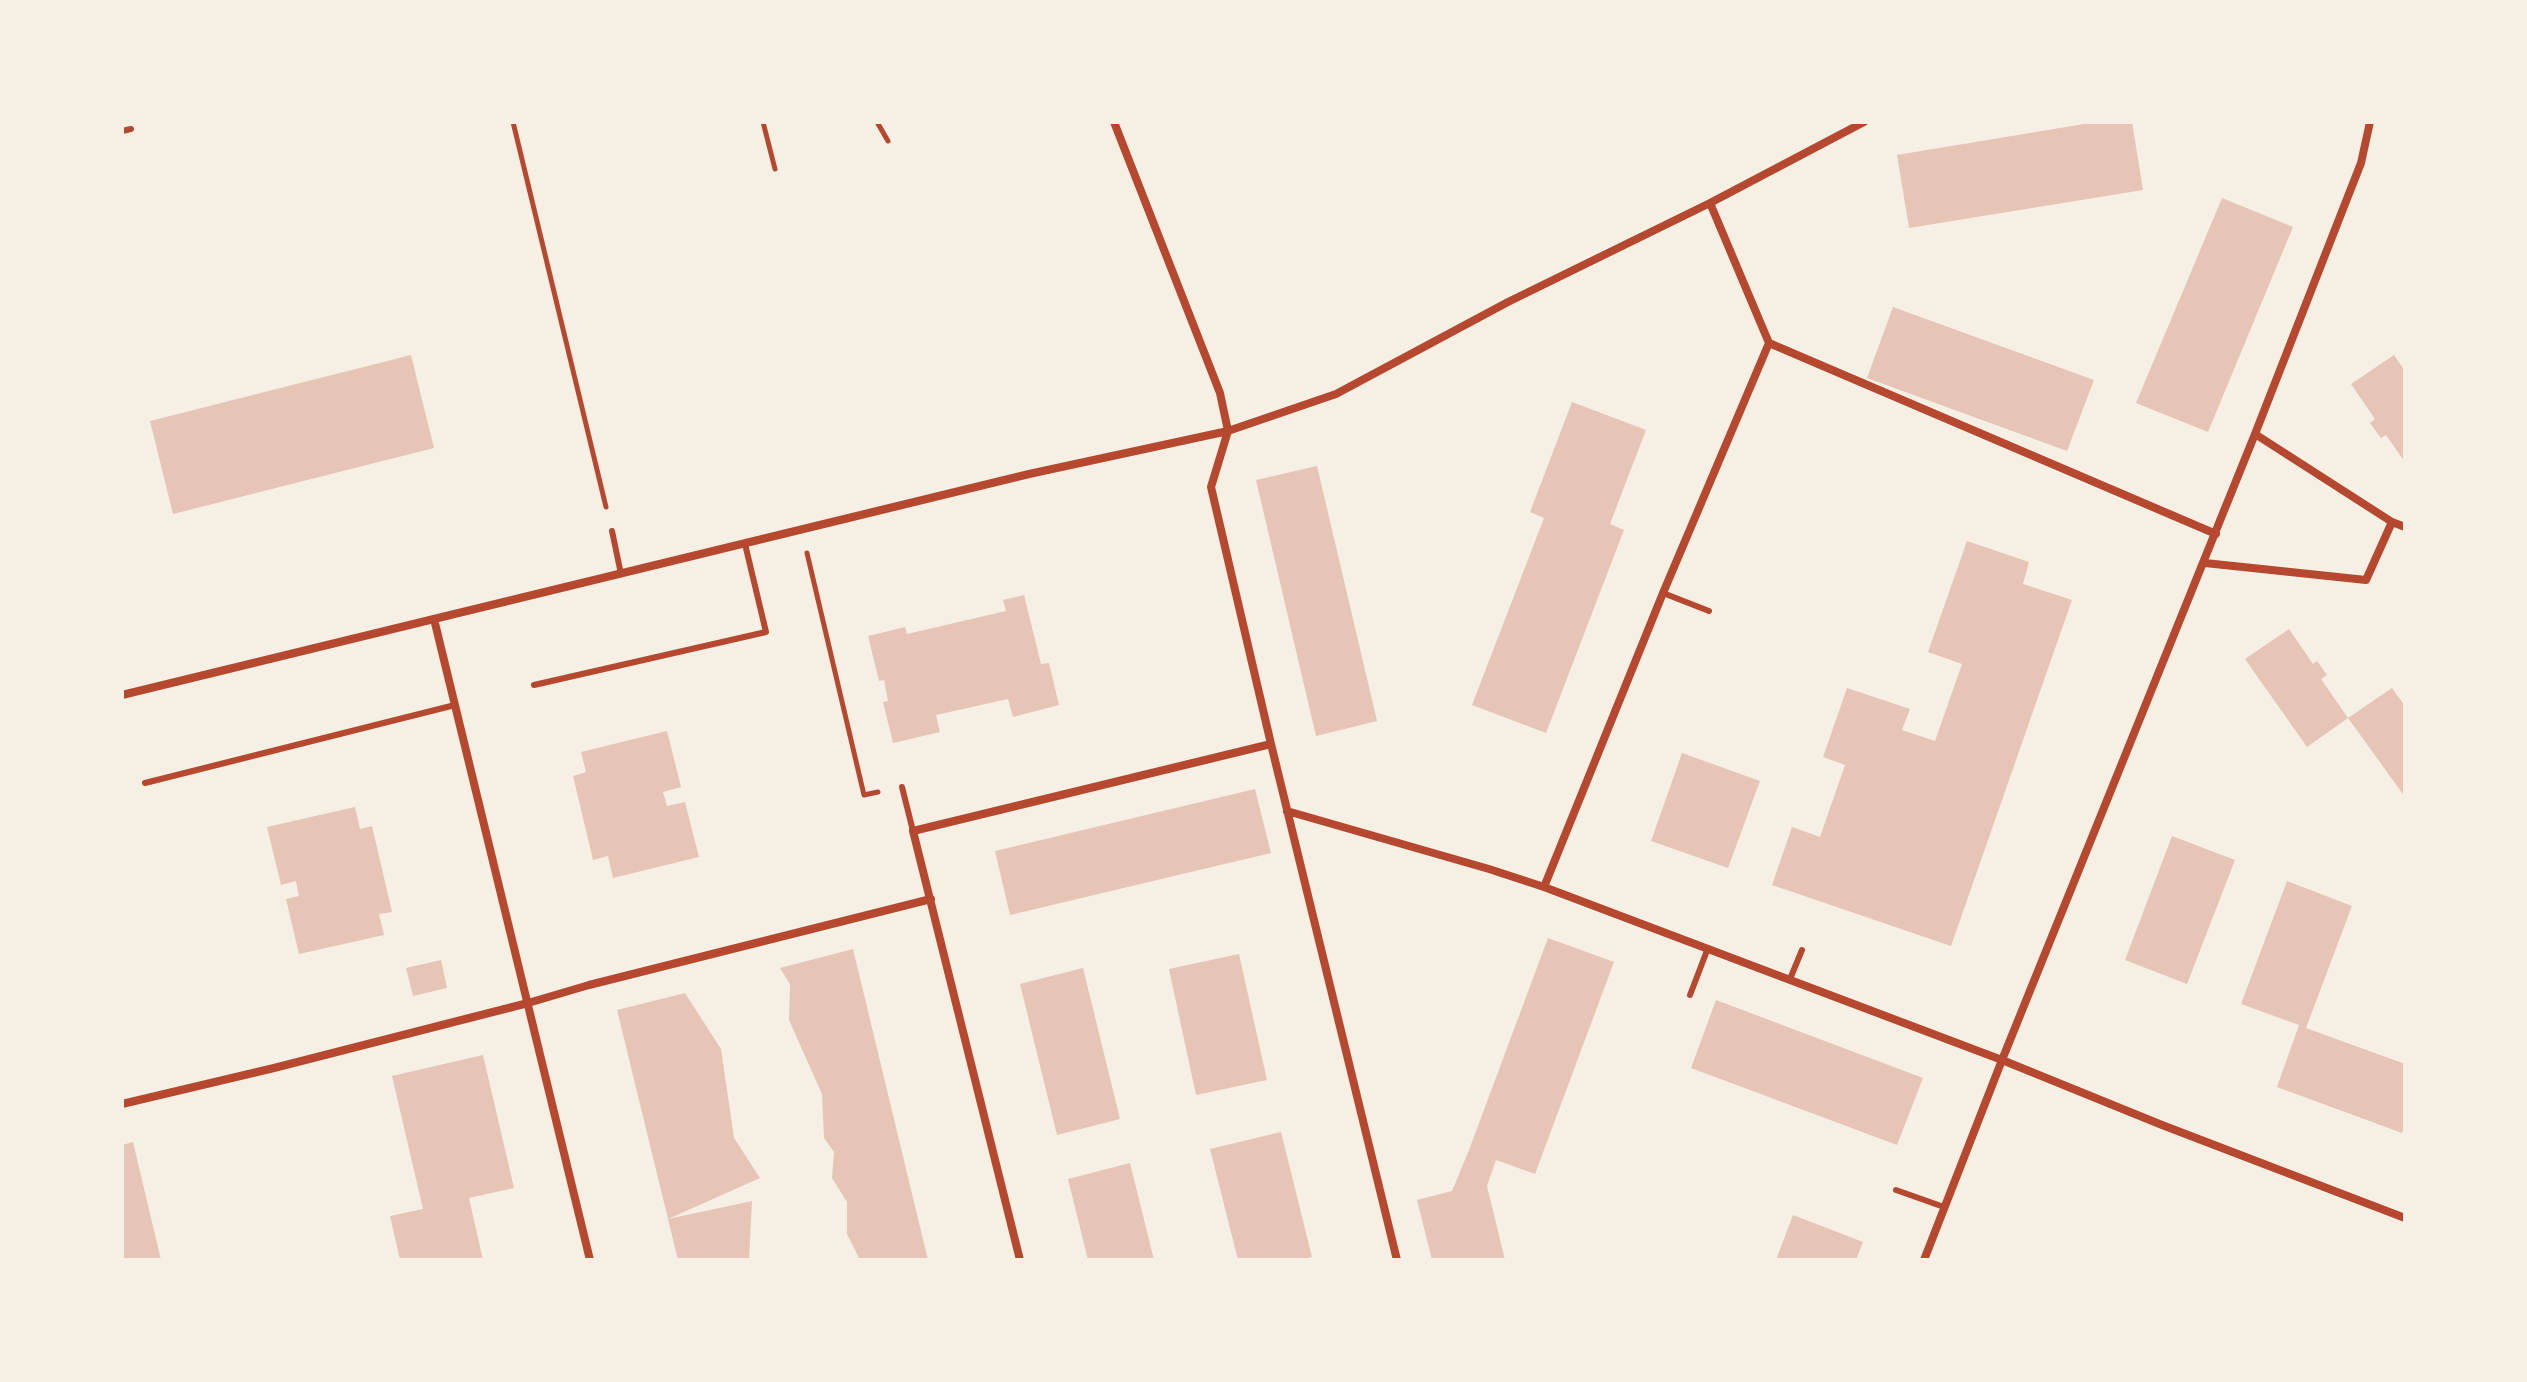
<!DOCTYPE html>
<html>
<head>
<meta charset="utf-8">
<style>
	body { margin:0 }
	#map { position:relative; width:2527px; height:1382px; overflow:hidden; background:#f6efe4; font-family:"Alegreya Sans",sans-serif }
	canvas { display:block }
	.frame { position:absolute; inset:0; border:124px solid #f6efe4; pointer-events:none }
</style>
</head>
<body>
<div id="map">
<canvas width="2527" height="1382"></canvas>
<div class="frame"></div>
</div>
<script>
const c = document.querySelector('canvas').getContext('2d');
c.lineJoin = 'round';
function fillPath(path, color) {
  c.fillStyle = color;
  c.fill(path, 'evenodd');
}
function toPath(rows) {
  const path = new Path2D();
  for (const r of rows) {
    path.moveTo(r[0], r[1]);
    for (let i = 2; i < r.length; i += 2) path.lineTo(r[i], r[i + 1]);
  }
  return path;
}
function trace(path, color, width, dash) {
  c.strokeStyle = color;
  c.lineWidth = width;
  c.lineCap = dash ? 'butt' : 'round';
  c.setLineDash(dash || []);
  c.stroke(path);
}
const building = toPath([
	[2096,122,2132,122,2143,190,1909,228,1897,155],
	[2222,198,2293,227,2208,432,2136,403],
	[1893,307,2094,380,2067,451,1867,378],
	[411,355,434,448,173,514,150,421],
	[2394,355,2405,371,2405,462,2386,435,2381,438,2370,423,2375,419,2351,384],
	[1572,402,1646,430,1610,524,1624,530,1546,733,1472,705,1544,518,1530,512],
	[1317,466,1377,721,1316,736,1256,480],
	[1967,541,2029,562,2023,584,2072,600,1951,946,1772,885,1792,827,1820,837,1845,765,1823,757,1847,688,1910,709,1902,730,1935,741,1962,664,1928,652],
	[1024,595,1041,664,1049,663,1059,705,1013,717,1008,699,936,715,940,732,893,743,883,702,888,701,884,680,879,681,868,636,905,627,907,634,1006,611,1003,600],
	[2289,629,2313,664,2317,661,2327,675,2321,679,2348,718,2307,747,2245,659],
	[2392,688,2405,706,2405,797,2348,718],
	[667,731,681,787,663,792,667,806,685,802,699,857,613,878,608,856,593,860,573,776,586,772,581,752],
	[1682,753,1760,781,1728,868,1651,841],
	[1255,789,1271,853,1010,915,995,851],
	[355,807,360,829,372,826,392,912,379,914,384,935,299,954,286,899,299,896,296,881,281,885,267,827],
	[2172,836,2235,860,2187,984,2125,960],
	[2287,881,2352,906,2306,1028,2405,1064,2405,1124,2402,1133,2277,1087,2299,1025,2241,1004],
	[1548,938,1614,962,1535,1174,1496,1160,1487,1186,1505,1260,1432,1260,1417,1200,1452,1191,1469,1150],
	[853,949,928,1260,860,1260,847,1234,847,1202,832,1178,834,1152,824,1138,822,1094,789,1020,790,984,780,968],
	[1239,954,1267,1080,1196,1095,1169,969],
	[441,960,447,988,413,996,406,968],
	[1083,968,1120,1119,1057,1135,1020,984],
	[685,993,721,1049,734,1138,760,1178,668,1219,617,1010],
	[1716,1000,1923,1078,1897,1145,1691,1068],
	[483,1055,514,1188,469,1198,483,1260,400,1260,390,1216,423,1209,392,1076],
	[1281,1132,1312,1257,1300,1260,1238,1260,1210,1149],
	[133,1142,161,1260,122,1260,122,1145],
	[1130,1163,1154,1260,1088,1260,1068,1179],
	[752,1201,749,1260,678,1260,668,1219],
	[1793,1215,1863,1242,1856,1260,1776,1260]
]);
const path = toPath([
	[513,122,606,507],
	[763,122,775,169],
	[877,122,888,141],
	[807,553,864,795,878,792]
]);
const service = toPath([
	[122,131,131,129],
	[612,531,621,574],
	[1663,593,1709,611],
	[534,685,766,632,745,544],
	[145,783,455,705],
	[902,787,913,831],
	[1790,979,1802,950],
	[1690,995,1708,948],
	[1896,1190,1944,1207]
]);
const minor = toPath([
	[1114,122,1220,393,1228,431,1211,487,1271,744,1397,1260],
	[1769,343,2216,534],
	[2255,434,2392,522,2405,527],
	[2205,563,2366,580,2392,522],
	[434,619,590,1260],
	[122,695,1029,474,1228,431,1336,394,1508,302,1710,203,1864,122],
	[1287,811,1489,869,1544,887,2002,1060,2162,1125,2405,1218],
	[1544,887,1663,593,1769,343,1710,203],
	[122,1104,274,1068,528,1003,589,985,931,899],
	[1020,1260,913,831,1271,744],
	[1924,1260,2002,1060,2255,434,2361,163,2370,122]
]);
fillPath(building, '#e6c5b7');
trace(path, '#b5482f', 5);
trace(service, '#b5482f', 6);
trace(minor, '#b5482f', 8);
</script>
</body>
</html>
